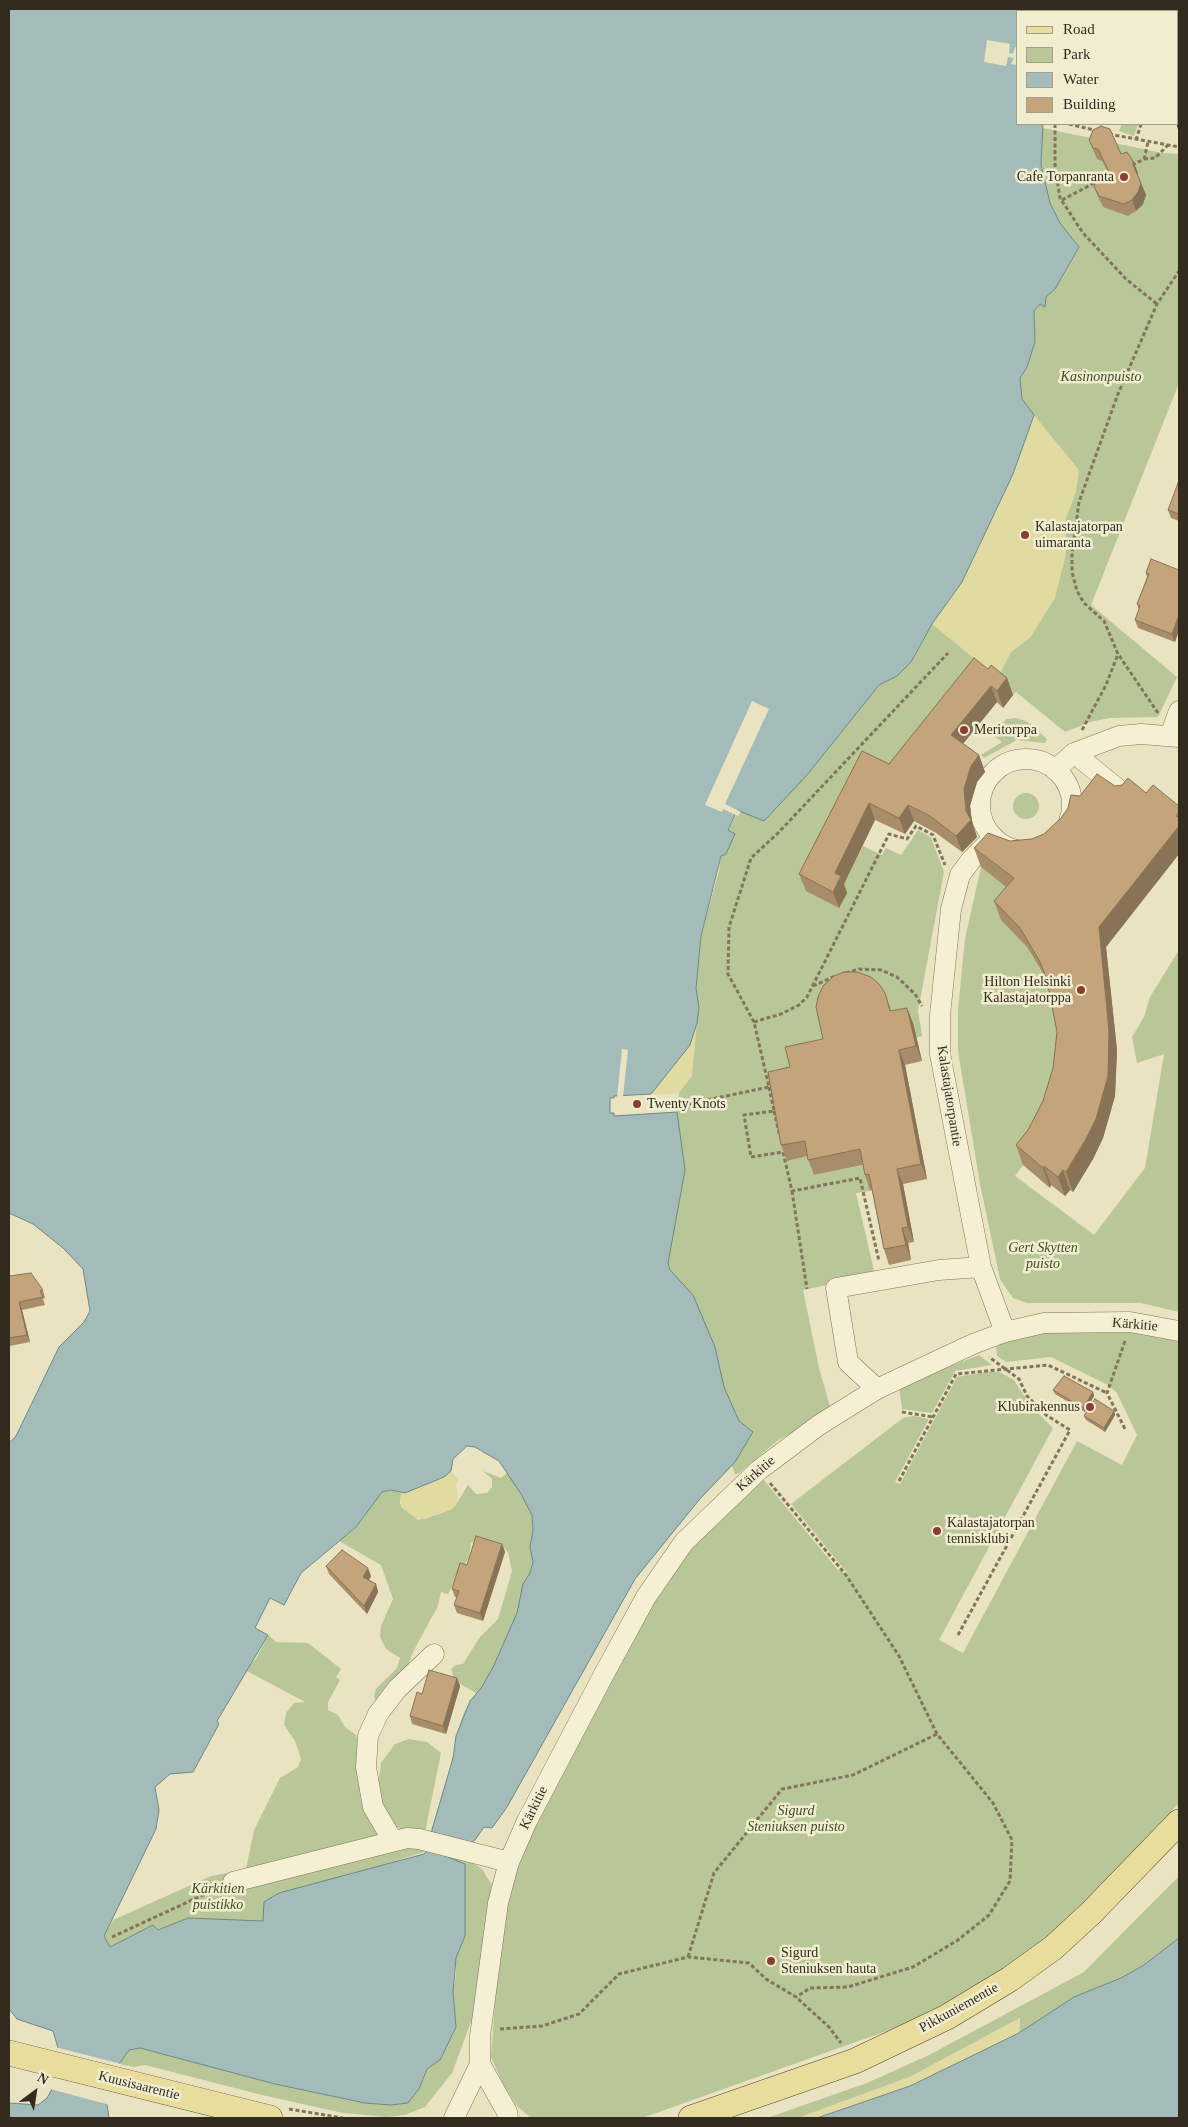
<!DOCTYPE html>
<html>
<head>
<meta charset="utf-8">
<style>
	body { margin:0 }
	#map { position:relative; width:1188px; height:2127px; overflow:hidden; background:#e9e3c2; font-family:Georgia,serif }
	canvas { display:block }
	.frame { position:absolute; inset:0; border:10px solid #322b1e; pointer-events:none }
	.legend { position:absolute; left:1016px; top:10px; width:162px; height:115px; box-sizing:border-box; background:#f1edd1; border:1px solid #a59f89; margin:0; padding:6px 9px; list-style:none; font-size:15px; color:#322b1e }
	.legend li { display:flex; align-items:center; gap:10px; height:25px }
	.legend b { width:25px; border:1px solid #a59f89 }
	.north { position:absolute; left:10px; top:2067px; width:50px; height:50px; -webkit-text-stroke:4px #f1edd1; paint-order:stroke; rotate:31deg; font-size:14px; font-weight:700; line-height:20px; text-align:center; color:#322b1e }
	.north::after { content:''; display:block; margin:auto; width:18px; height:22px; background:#322b1e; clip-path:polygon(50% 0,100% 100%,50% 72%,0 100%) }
</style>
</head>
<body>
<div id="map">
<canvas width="1188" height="2127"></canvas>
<div class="frame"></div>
<ul class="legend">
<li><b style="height:6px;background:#e9dd9d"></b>Road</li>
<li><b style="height:14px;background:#b9c697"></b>Park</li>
<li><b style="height:14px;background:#a4bcb9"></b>Water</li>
<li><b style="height:14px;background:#c3a47b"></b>Building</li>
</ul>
<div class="north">N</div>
</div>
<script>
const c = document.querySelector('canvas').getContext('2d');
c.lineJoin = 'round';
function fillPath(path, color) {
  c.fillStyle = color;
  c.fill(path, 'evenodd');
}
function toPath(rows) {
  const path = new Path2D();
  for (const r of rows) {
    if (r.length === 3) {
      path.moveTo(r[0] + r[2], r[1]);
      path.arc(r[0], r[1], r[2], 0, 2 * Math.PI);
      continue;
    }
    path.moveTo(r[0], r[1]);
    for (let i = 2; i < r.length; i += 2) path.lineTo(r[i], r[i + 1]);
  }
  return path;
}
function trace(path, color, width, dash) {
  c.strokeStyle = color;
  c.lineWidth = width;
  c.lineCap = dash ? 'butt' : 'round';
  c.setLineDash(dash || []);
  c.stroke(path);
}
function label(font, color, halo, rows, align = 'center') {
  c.font = font + ' Georgia,serif';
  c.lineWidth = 5;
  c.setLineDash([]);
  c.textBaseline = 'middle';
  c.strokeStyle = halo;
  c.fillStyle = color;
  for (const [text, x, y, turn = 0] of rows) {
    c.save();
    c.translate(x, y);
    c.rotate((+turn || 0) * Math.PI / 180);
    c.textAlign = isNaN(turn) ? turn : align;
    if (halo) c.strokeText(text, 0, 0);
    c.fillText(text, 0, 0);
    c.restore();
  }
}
const green = toPath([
	[1051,9,1121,9,1121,11,1051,11],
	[1122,124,1138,124,1134,136,1119,131],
	[1043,128,1162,153,1179,154,1179,383,1091,605,1177,677,1158,717,1109,718,1090,722,1065,732,1016,692,1013,695,997,682,895,781,869,767,841,890,863,846,882,855,886,848,901,855,918,830,931,837,944,872,918,1011,922,1036,916,1038,825,1037,810,1156,814,1175,865,1165,870,1191,856,1193,875,1275,803,1290,819,1368,831,1410,777,1441,738,1474,735,1474,732,1466,699,1500,635,1579,507,1807,504,1797,605,1220,614,1113,614,1116,677,1112,679,1093,651,1094,676,1060,699,1008,696,988,701,936,719,871,721,856,735,834,728,831,738,810,854,714,879,685,897,676,911,662,932,624,962,582,1013,474,1022,399,1020,377,1027,367,1035,342,1034,310,1040,304,1045,306,1046,297,1055,289,1079,247,1060,223,1050,203,1041,165],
	[1016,718,1026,721,1034,727,1047,739,1045,743,1017,740,984,758,981,755,1002,742,992,735,999,725,1007,719],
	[1026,806,13],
	[981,867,1021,898,1027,947,1047,981,1064,1051,1023,1165,1015,1176,1094,1235,1145,1168,1164,1054,1137,1063,1132,1037,1144,1017,1150,997,1179,950,1179,1312,1141,1303,1027,1303,1013,1298,1000,1279,980,1184,958,1051,958,1010,965,939],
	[1119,1326,1179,1336,1179,1803,1096,1893,1030,1953,967,1992,898,2027,642,2118,531,2118,517,2106,503,2084,491,2057,499,1947,514,1861,660,1590,686,1550,758,1473,837,1569,849,1575,791,1504,903,1418,913,1416,929,1419,895,1482,900,1484,957,1377,986,1372,999,1372,1014,1380,1030,1405,1053,1428,939,1640,963,1653,1077,1441,1122,1465,1137,1435,1117,1393,1108,1385,1051,1357,1006,1362,997,1356,996,1346,1036,1332],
	[979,1355,992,1365,955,1371,932,1413,902,1409,899,1386],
	[516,1444,548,1581,456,1736,464,1712,476,1693,455,1681,451,1669,456,1665,463,1664,480,1637,498,1619,512,1571,508,1552,496,1541,478,1539,471,1543,469,1557,448,1594,441,1592,438,1606,414,1650,401,1681,378,1705,374,1697,376,1689,397,1668,400,1658,386,1649,380,1637,381,1626,393,1599,381,1565,339,1541,356,1527,382,1492,391,1490,401,1493,400,1504,424,1519,450,1510,455,1506,468,1485,476,1494,487,1493,492,1487,492,1479,483,1471,501,1478,507,1473,499,1461,482,1452],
	[268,1635,276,1642,308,1643,341,1669,336,1677,340,1680,328,1702,328,1710,338,1715,345,1727,356,1735,380,1838,246,1869,254,1830,280,1778,298,1767,301,1759,295,1741,284,1725,286,1713,294,1703,305,1702,245,1670,256,1659],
	[409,1739,427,1742,441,1753,425,1832,408,1832,392,1825,377,1795,381,1763,395,1744],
	[410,1847,425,1849,427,1851,398,1860,319,1930,188,1918,158,1930,153,1925,110,1947,104,1936,113,1920,211,1876,228,1873,237,1888],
	[448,1857,468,1860,482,1869,492,1885,478,2003,452,2073,425,2107,405,2115,387,2117,343,2113,262,2095,145,2065,134,2067,119,2064,129,2050,140,2048,275,2084,365,2103,391,2105,419,2089,427,2069,440,2060,456,2027,453,1992,456,1973],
	[1179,1876,1179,2061,1019,2033,1020,2018,910,2077,798,2118,767,2118,867,2083,929,2055,1084,1972]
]);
const sand = toPath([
	[1034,415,1079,470,1076,492,1066,518,1066,554,1055,598,1030,638,1011,652,998,678,932,624,962,582,1013,474],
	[697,1023,692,1076,679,1093,651,1094,690,1045],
	[451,1471,459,1479,456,1484,458,1498,455,1506,450,1510,418,1520,401,1507,401,1493,444,1477],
	[1020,2018,1019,2033,910,2086,817,2118,798,2118,910,2077]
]);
const water = toPath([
	[9,9,1051,9,1051,11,1017,11,1017,124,1043,124,1041,165,1050,203,1060,223,1079,247,1055,289,1046,297,1045,307,1040,304,1034,311,1035,342,1027,367,1020,378,1022,399,1034,415,1013,474,962,582,932,624,911,662,897,676,879,685,807,775,764,821,737,810,728,830,735,834,726,854,721,856,701,936,696,988,699,1008,697,1023,690,1045,651,1094,614,1096,614,1098,610,1098,610,1113,614,1113,614,1116,677,1112,685,1170,668,1263,670,1270,693,1295,715,1347,724,1387,739,1421,753,1432,735,1462,699,1500,635,1579,507,1807,492,1828,484,1827,475,1840,448,1857,465,1864,465,1936,456,1958,453,1992,456,2027,440,2060,427,2069,419,2089,408,2103,391,2105,365,2103,275,2084,140,2048,129,2050,119,2064,107,2104,109,2118,9,2118,9,2103,38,2105,47,2098,52,2089,58,2048,53,2031,17,2019,9,2009,9,1443,16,1436,59,1347,84,1322,90,1311,83,1269,63,1248,33,1224,9,1213,9,9],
	[467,1446,475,1447,499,1461,521,1494,532,1515,533,1531,530,1547,533,1562,530,1573,523,1584,517,1613,494,1665,482,1687,470,1701,456,1736,453,1758,431,1833,433,1852,427,1851,424,1854,279,1893,264,1902,263,1921,188,1918,158,1930,153,1925,110,1947,104,1936,156,1829,159,1810,155,1787,170,1774,193,1772,219,1724,217,1721,268,1635,255,1628,270,1598,284,1605,301,1573,356,1527,382,1492,391,1490,405,1493,444,1477,451,1471,453,1459,467,1446],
	[1179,1938,1179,2118,817,2118,910,2086,1019,2033,1074,1997,1121,1978,1144,1965,1179,1938]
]);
const pier = toPath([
	[987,40,1010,44,1009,53,1013,54,1015,47,1017,47,1017,65,1011,64,1014,58,1008,57,1006,66,984,62],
	[752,701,769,709,725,804,741,812,738,816,723,809,722,812,705,805],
	[622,1049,628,1050,623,1097,617,1097],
	[55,2047,121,2064,110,2105,50,2089]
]);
const path = toPath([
	[1097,9,1097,11,1114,10],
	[1055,124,1055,167,1060,198,1083,233,1126,279,1157,304],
	[1069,124,1098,131],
	[1109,134,1179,147],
	[1136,140,1141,124],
	[1144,159,1155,158,1168,145],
	[1132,165,1144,159,1148,142],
	[1062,200,1098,181],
	[1158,713,1118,654,1104,621,1084,603,1077,591,1072,572,1072,555,1079,502,1118,394,1157,304,1179,271],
	[1082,730,1106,685,1118,654],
	[846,973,859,969,881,970,897,977,915,994,922,1006],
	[813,986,835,976],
	[754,1022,781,1014,799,1005,807,997,889,834,907,839,916,826,933,835,945,865],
	[769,1087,774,1111,744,1115,751,1157,783,1152,792,1191,860,1178,879,1261],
	[688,1104,769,1087,754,1022,728,974,729,927,751,858,778,833,948,653],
	[774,1111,780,1137],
	[792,1191,807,1289],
	[1125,1341,1107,1393,1125,1429],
	[902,1412,933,1417],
	[899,1481,956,1374,1048,1365,1107,1393],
	[770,1483,846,1575,899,1656,937,1734,993,1803,1012,1840,1010,1881,989,1915,958,1940,913,1967,848,1987,810,1988,796,1997],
	[958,1635,1070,1430,1046,1415,1027,1396,1019,1379,989,1357],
	[112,1937,216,1889],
	[688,1957,714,1873,782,1789,853,1775,937,1734],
	[500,2029,542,2026,579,2014,619,1974,688,1957,749,1963,766,1979,796,1997,829,2027,841,2043],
	[289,2109,343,2118]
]);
const minor = toPath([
	[1133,9,1133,11],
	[1177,36,1179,36],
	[1177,108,1179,108],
	[1170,736,1179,711],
	[1074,753,1124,794],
	[1026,805,46],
	[1055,770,1074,753,1119,736,1141,734,1179,737],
	[993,838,971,860,960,875,951,909,940,1015,940,1054,981,1267,1005,1332],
	[877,1389,848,1362,836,1288,939,1270,981,1267],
	[393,1841,373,1807,366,1767,368,1736,378,1714,397,1689,434,1654],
	[233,1882,407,1838,419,1839,509,1862],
	[480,2064,507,2112,508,2118],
	[454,2118,480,2064,480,2036,498,1903,509,1862,527,1821,603,1676,646,1597,684,1542,759,1470,819,1425,877,1389,973,1344,1005,1332,1044,1323,1130,1322,1179,1331]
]);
const major = toPath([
	[9,2053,270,2118],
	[691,2118,855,2061,947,2017,1010,1979,1053,1948,1091,1913,1179,1822]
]);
const tram = toPath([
	[1177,86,1179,78],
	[1177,124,1179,131]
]);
const wall = toPath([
	[1089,140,1133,161,1138,173,1137,175,1146,195,1143,204,1136,211,1128,216,1103,207,1099,199,1094,187,1108,172,1102,161,1097,159],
	[1179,483,1179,521,1171,518,1168,510],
	[1179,570,1179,630,1175,642,1138,628,1135,620,1139,610,1137,604,1147,577,1146,573],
	[988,669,1007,678,1013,695,1003,708,997,702,963,744,979,755,985,772,977,782,970,806,972,822,977,837,962,852,936,833,914,821,905,834,875,820,844,884,847,893,839,908,806,891,799,874,889,764],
	[1115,786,1146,793,1179,806,1179,854,1106,947,1117,1050,1115,1096,1103,1138,1093,1159,1073,1192,1070,1190,1065,1196,1051,1185,1050,1188,1023,1165,1016,1145,1028,1130,1043,1101,1053,1068,1057,1032,1047,980,1027,947,1001,920,994,901,1006,887,981,867,974,848,1010,841,1032,839,1044,834,1061,818,1080,796],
	[891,1011,913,1023,922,1061,905,1065,927,1179,903,1184,914,1242,908,1243,911,1260,889,1265,884,1249,872,1190,870,1191,865,1175,863,1165,814,1175,807,1156,787,1161,781,1145,790,1067,823,1039],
	[9,1276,43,1290,45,1298,43,1299,45,1305,22,1310,30,1342,10,1346,9,1349],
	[1053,1390,1093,1392,1094,1396,1085,1412,1055,1394],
	[1114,1411,1115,1415,1105,1432,1086,1420,1084,1416],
	[502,1544,505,1552,483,1621,457,1613,454,1605,457,1597,455,1597,452,1589,467,1565],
	[326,1566,371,1576,369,1580,376,1584,378,1592,367,1614,329,1574],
	[457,1678,460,1686,446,1734,412,1724,410,1716]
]);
const shadedWall = toPath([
	[1133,161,1138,173,1137,176,1133,165],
	[1141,183,1146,195,1143,204,1136,211,1132,200],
	[1179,615,1179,630,1175,642,1172,634],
	[1007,678,1013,695,1003,708,997,691],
	[991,686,997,702,957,751,951,735],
	[979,755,985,772,977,782,970,806,972,822,977,837,962,852,956,836,966,811,964,789,971,766],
	[869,803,875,820,844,884,847,893,839,908,833,892,835,873],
	[908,805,914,821,905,834,899,818],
	[1179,826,1179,854,1106,947,1117,1050,1115,1096,1103,1138,1093,1159,1073,1192,1066,1172,1099,927],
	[885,993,890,1008,895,1027,890,1011],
	[907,1008,913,1023,922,1061,916,1046],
	[899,1050,905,1065,927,1179,921,1164],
	[1044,1166,1051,1185,1050,1188,1043,1168],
	[897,1169,903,1184,914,1242,908,1227],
	[1063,1170,1070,1190,1065,1196,1058,1177],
	[902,1228,908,1243,911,1260,906,1245],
	[19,1302,22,1310,30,1342,27,1335],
	[1093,1392,1094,1396,1085,1412,1083,1408],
	[1114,1411,1115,1415,1105,1432,1104,1428],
	[502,1544,505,1552,483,1621,480,1613],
	[368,1568,371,1576,366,1585,363,1577],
	[376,1584,378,1592,367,1614,364,1606],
	[457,1678,460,1686,446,1734,443,1726]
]);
const building = toPath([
	[1101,126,1110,129,1121,154,1127,152,1133,161,1133,165,1141,183,1138,192,1132,200,1124,204,1099,196,1094,187,1097,178,1109,172,1098,149,1093,148,1089,140,1093,130,1101,126],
	[1178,483,1179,483,1179,514,1168,510,1178,483],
	[1151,559,1179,570,1179,615,1172,634,1135,620,1140,606,1137,604,1149,574,1146,573,1151,559],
	[974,658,988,669,991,665,1007,678,997,691,991,686,951,735,979,755,971,766,964,789,966,811,971,820,956,836,930,816,908,805,899,818,869,803,835,873,841,876,833,892,799,874,862,751,889,764,974,658],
	[1097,774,1115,786,1122,785,1128,778,1146,793,1153,785,1179,806,1179,812,1176,816,1179,818,1179,826,1099,927,1109,1031,1108,1076,1096,1119,1086,1139,1066,1172,1063,1170,1058,1177,1044,1166,1043,1168,1016,1145,1028,1130,1043,1101,1053,1068,1057,1032,1047,980,1040,962,1020,928,994,901,1014,878,974,848,988,833,1010,841,1032,839,1044,834,1061,818,1068,808,1071,795,1080,796,1097,774],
	[844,972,857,972,871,977,879,984,885,993,890,1011,907,1008,916,1046,899,1050,921,1164,897,1169,908,1227,902,1228,906,1245,884,1249,869,1174,865,1175,860,1149,808,1160,805,1141,781,1145,768,1072,790,1067,785,1047,823,1039,816,1007,818,997,823,986,834,976,844,972],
	[31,1273,43,1290,40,1291,43,1297,19,1302,27,1335,9,1338,9,1276,31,1273],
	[1064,1376,1093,1392,1083,1408,1053,1390,1064,1376],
	[1095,1399,1114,1411,1104,1428,1084,1416,1095,1399],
	[476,1536,502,1544,480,1613,454,1605,459,1591,452,1589,460,1563,467,1565,476,1536],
	[342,1550,368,1568,363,1577,376,1584,364,1606,326,1566,342,1550],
	[429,1670,457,1678,443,1726,410,1716,417,1692,422,1694,429,1670]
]);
const markers = [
	[1124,177,5,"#8a3e31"],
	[1025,535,5,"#8a3e31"],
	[964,730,5,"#8a3e31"],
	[1081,990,5,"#8a3e31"],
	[637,1104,5,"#8a3e31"],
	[1090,1407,5,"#8a3e31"],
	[937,1531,5,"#8a3e31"],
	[771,1961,5,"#8a3e31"]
];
const poiNames = [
	["Cafe Torpanranta",1114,177,"right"],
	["Kalastajatorpan",1035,527],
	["uimaranta",1035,543],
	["Meritorppa",974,730],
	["Hilton Helsinki",1071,982,"right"],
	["Kalastajatorppa",1071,998,"right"],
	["Twenty Knots",647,1104],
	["Klubirakennus",1080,1407,"right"],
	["Kalastajatorpan",947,1523],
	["tennisklubi",947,1539],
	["Sigurd",781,1953],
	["Steniuksen hauta",781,1969]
];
const parkNames = [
	["Kasinonpuisto",1101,377],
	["Gert Skytten",1043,1248],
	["puisto",1043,1264],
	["Sigurd",796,1811],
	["Steniuksen puisto",796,1827],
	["Kärkitien",218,1889],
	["puistikko",218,1905]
];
const streetNames = [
	["Kalastajatorpantie",949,1096,81],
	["Kärkitie",1135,1325,5],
	["Kärkitie",756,1474,-41],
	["Kärkitie",534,1808,-64],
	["Pikkuniementie",959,2008,-29],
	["Kuusisaarentie",139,2086,14]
];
fillPath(green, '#b9c697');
fillPath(sand, '#e2dba1');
fillPath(water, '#a4bcb9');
trace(water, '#6c8986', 1);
fillPath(pier, '#e9e3c2');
trace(minor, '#81755b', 21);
trace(major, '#4f432f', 26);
trace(path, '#81755b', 3, [4, 2.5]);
trace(minor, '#f5f0d4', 20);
trace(major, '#e9dd9d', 25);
trace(tram, '#322b1e', 1);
fillPath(wall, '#a88d6a');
fillPath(shadedWall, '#887356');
fillPath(building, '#c3a47b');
trace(building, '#887356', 1);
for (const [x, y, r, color] of markers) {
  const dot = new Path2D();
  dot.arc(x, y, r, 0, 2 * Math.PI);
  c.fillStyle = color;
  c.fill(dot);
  trace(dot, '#f1edd1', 2);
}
label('14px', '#322b1e', '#f1edd1', poiNames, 'left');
label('italic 14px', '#3d4d26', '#f1edd1', parkNames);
label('14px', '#322b1e', '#f1edd1', streetNames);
</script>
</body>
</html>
